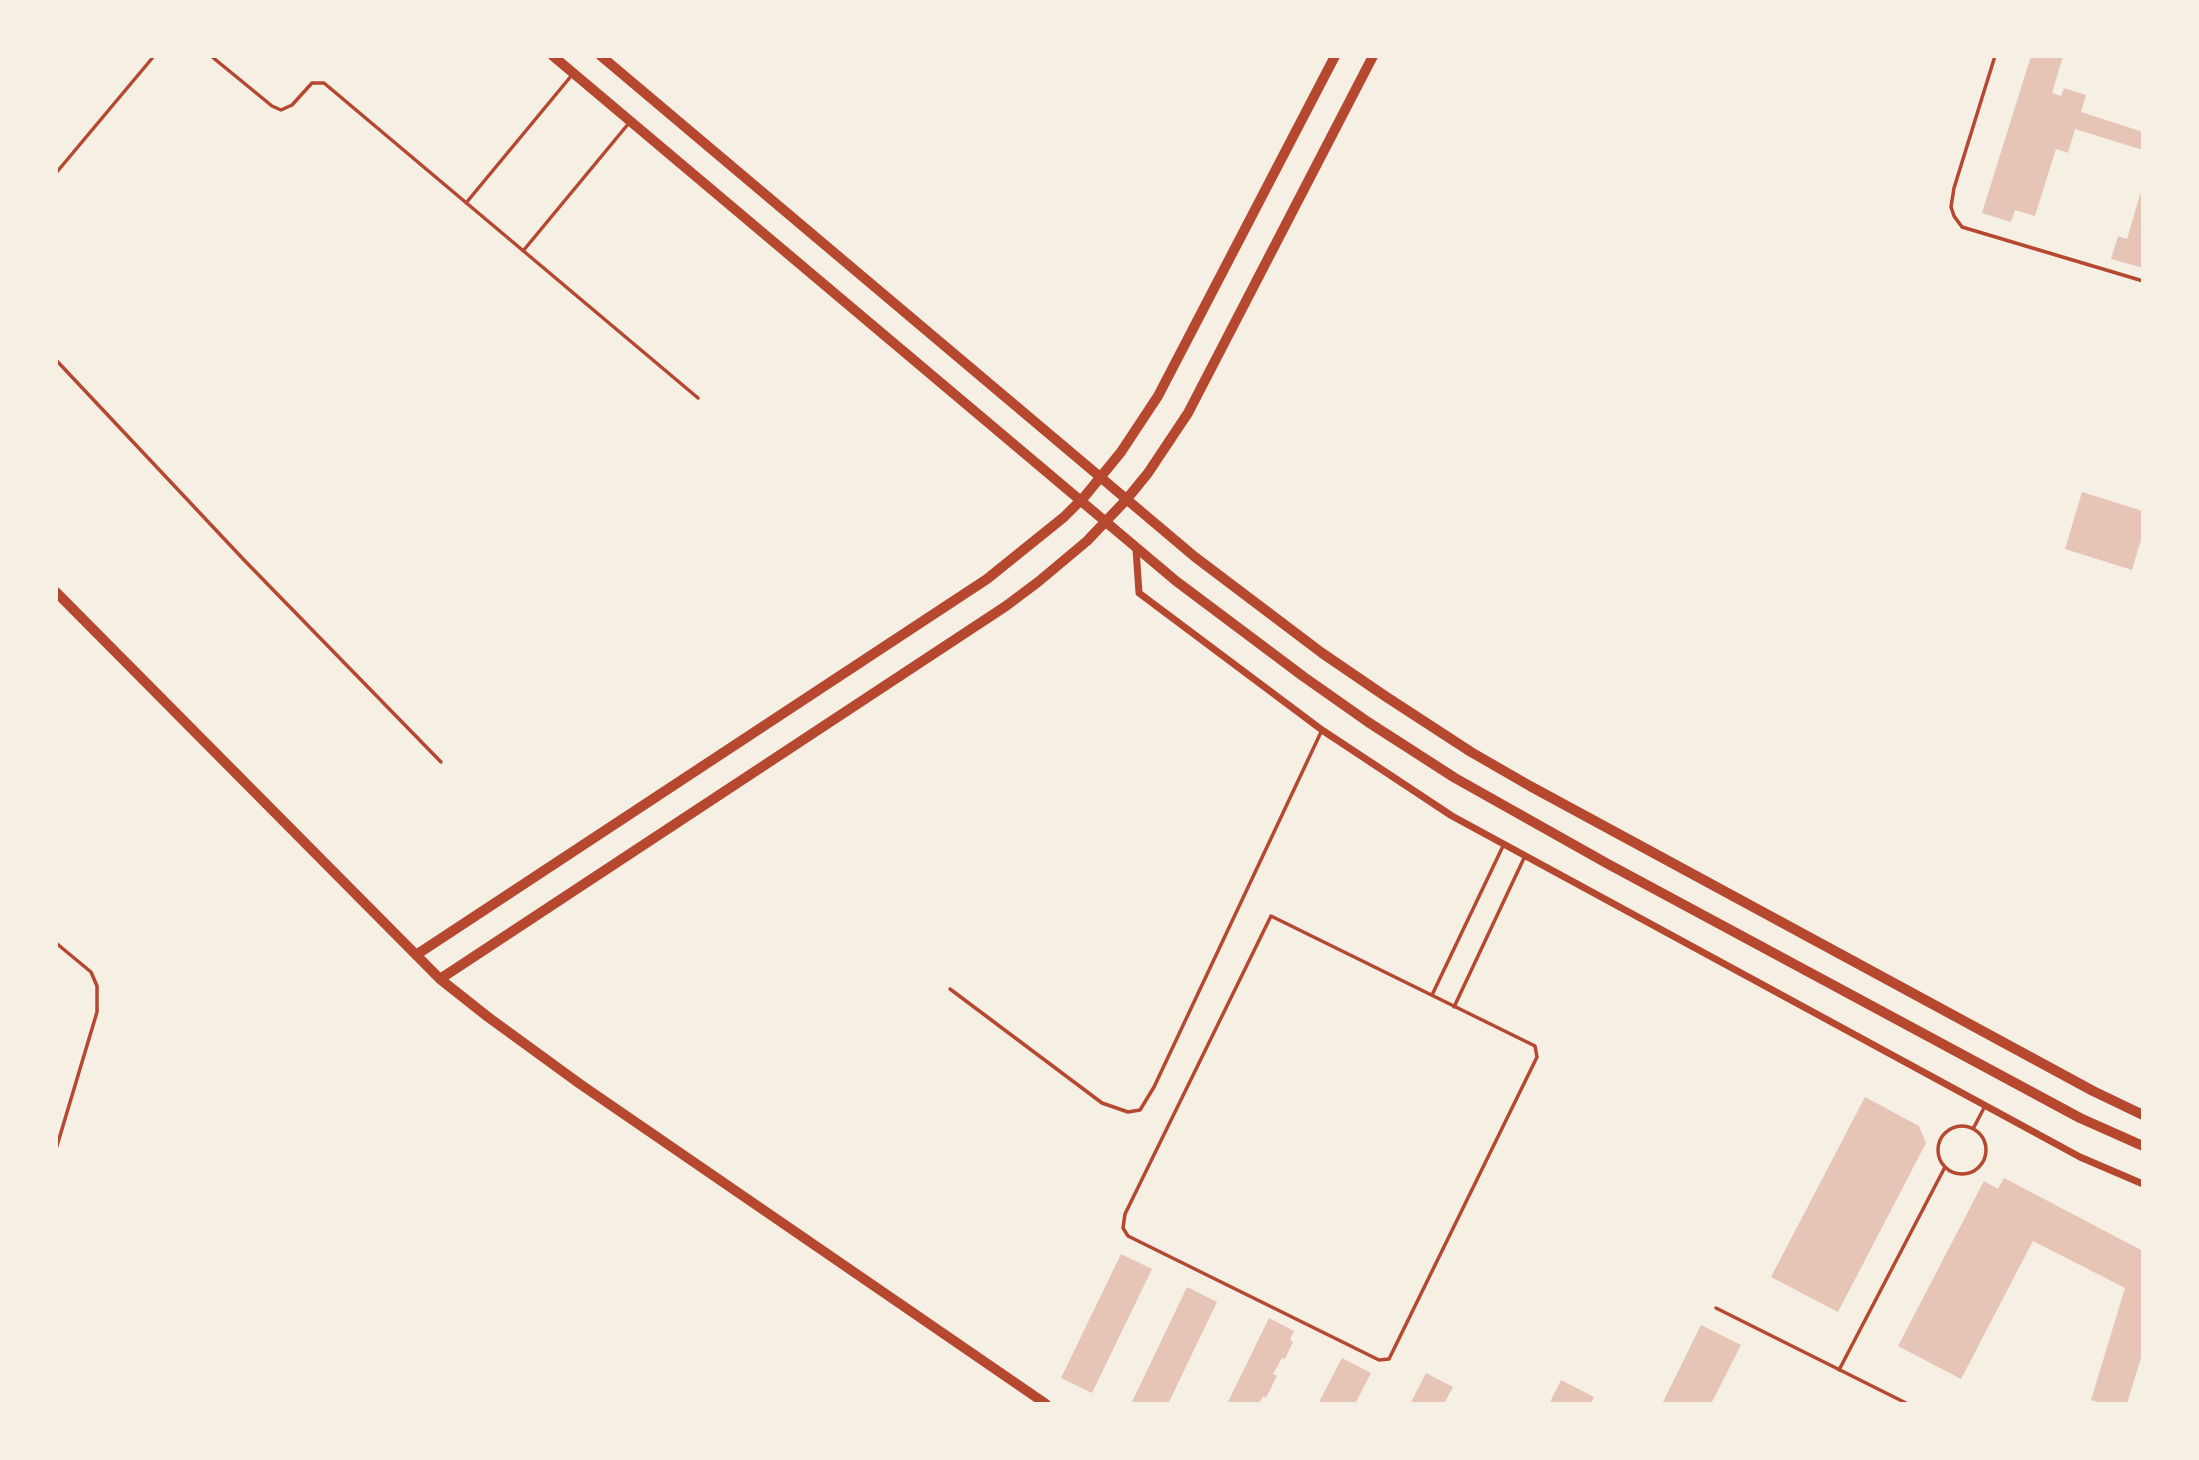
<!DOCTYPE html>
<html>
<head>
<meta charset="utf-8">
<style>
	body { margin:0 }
	#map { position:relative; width:2199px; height:1460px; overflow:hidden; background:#f6efe4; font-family:"Alegreya Sans",sans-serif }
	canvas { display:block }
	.frame { position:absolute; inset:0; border:58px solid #f6efe4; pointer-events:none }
</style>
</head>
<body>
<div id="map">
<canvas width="2199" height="1460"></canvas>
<div class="frame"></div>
</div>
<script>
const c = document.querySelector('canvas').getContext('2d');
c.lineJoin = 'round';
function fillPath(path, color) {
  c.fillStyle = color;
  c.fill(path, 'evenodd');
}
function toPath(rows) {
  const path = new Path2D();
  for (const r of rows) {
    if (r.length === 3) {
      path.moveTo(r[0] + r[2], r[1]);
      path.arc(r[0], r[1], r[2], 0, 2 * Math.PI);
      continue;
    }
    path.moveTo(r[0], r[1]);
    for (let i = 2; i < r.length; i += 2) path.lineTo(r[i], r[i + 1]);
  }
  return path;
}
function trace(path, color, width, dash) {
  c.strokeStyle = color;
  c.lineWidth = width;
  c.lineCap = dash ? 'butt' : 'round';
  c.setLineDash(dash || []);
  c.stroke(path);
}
const building = toPath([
	[2031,56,2063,56,2052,93,2061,96,2064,88,2086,95,2081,112,2143,132,2143,150,2075,129,2068,153,2056,149,2035,216,2015,210,2011,222,1982,213],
	[2142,188,2143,188,2143,268,2111,259,2118,236,2127,239],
	[2082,492,2143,511,2143,533,2132,570,2065,549],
	[1865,1097,1919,1126,1926,1143,1838,1312,1771,1277],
	[2004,1178,2143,1251,2143,1351,2127,1404,2106,1404,2091,1400,2125,1288,2033,1241,1961,1379,1898,1346,1984,1181,1998,1189],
	[1121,1254,1152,1269,1092,1393,1061,1378],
	[1187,1287,1217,1302,1168,1404,1131,1404],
	[1269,1318,1294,1331,1290,1340,1293,1342,1285,1359,1282,1358,1273,1374,1277,1376,1266,1398,1263,1396,1259,1404,1227,1404],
	[1701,1325,1741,1345,1711,1404,1662,1404],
	[1342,1358,1371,1373,1355,1404,1318,1404],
	[1426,1373,1453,1387,1444,1404,1410,1404],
	[1561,1380,1594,1397,1591,1404,1549,1404]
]);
const path = toPath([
	[56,943,91,972,97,986,97,1012,56,1149]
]);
const service = toPath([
	[211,56,272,106,281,110,292,105,312,83,324,83,698,398],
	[1995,56,1954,188,1951,207,1954,216,1962,227,2143,281],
	[56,173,154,56],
	[466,203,572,75],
	[523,251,629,123],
	[56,360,245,561,441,762],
	[1271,916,1535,1046,1537,1057,1389,1359,1379,1360,1128,1236,1123,1228,1125,1214,1271,916],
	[950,989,1102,1103,1128,1112,1140,1110,1154,1087,1322,730],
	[1432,995,1503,846],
	[1454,1007,1525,856],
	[1962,1150,24],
	[1973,1129,1985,1106],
	[1716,1308,1908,1404],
	[1839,1370,1945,1167]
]);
const minor = toPath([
	[1136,549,1139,593,1322,730,1452,816,2080,1157,2143,1184]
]);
const tertiary = toPath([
	[56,592,440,979,488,1017,580,1084,1046,1404],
	[416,955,987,579,1064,517,1085,496,1121,452,1158,396,1335,56],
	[440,979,1006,606,1038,582,1087,541,1126,500,1148,473,1188,413,1373,56]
]);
const secondary = toPath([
	[553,56,1176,581,1304,677,1368,722,1455,778,1608,864,2080,1118,2143,1146],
	[601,56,1195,557,1322,653,1385,696,1471,752,1530,786,2093,1091,2143,1115]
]);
fillPath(building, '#e6c5b7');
trace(path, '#b5482f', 3.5);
trace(service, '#b5482f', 3.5);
trace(minor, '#b5482f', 7);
trace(tertiary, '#b5482f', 10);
trace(secondary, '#b5482f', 10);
</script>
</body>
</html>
